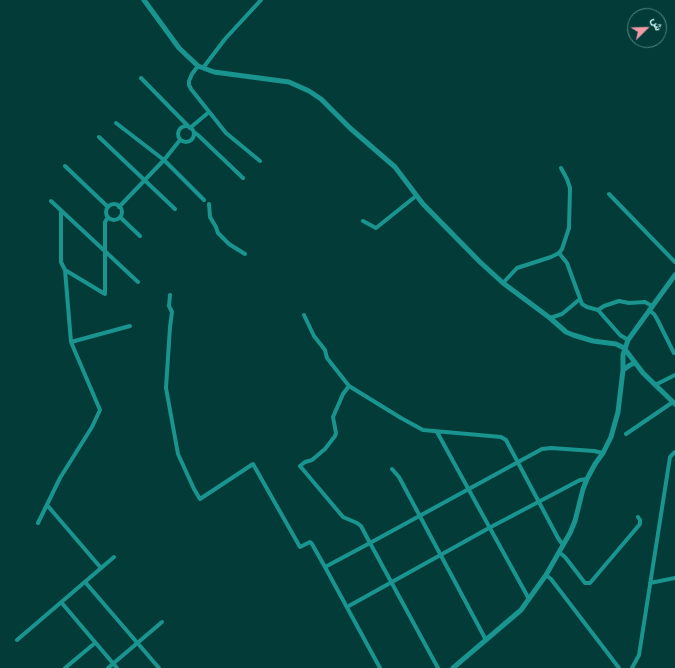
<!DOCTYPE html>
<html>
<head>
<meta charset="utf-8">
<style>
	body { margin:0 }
	#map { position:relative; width:675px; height:668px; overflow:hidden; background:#023b38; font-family:Cabin,Vazirmatn,sans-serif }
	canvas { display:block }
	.north { position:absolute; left:627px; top:8px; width:40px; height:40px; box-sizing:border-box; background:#023b38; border:1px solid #548885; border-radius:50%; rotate:67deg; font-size:11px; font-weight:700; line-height:16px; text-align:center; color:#d0fcf8 }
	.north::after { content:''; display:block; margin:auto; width:14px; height:18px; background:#f39aa7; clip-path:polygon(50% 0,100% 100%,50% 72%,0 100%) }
</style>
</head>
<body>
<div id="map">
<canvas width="675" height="668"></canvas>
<div class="north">ش</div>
</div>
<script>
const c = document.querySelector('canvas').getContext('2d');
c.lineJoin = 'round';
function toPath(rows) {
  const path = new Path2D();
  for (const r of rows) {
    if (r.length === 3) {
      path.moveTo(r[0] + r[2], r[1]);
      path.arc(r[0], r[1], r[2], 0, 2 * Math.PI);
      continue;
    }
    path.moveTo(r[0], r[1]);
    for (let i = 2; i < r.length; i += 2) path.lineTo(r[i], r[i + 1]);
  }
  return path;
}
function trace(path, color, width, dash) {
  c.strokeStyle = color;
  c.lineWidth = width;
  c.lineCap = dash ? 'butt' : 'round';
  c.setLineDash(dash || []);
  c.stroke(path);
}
const minor = toPath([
	[198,66,192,74,189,81,189,85,191,89,226,133,260,161],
	[203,68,225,39,261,0],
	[141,78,190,128,209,112],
	[116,123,164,160,204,200],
	[186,134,8],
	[194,132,199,136,243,178],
	[99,137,175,209],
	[65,166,108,207],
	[609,194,675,262],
	[51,201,138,282],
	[209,204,210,217,216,227,218,233,229,244,245,254],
	[114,212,8],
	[119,207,164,160,180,140],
	[120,217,140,236],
	[363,221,376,228,416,196],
	[559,253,567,263,582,304,587,307,598,310,620,335,628,340],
	[65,270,105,294,105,222,108,217],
	[503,283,517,268,551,257,559,253,562,249,569,228,570,188,567,179,561,168],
	[170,295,169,306,172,312,170,327,166,388,178,454,194,489,200,499,253,464,300,547,310,542,312,544,325,567],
	[598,310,604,306,619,301,629,303,645,302,652,306],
	[649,310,654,314,657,319,674,353],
	[304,315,314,336,325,350,327,358,349,386,401,418,423,430,501,437,506,440,558,538,563,545],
	[550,318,562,314,580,299],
	[71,342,130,326],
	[655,385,675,375],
	[349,386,343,394,333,417,336,433,335,436,325,449,312,460,305,462,300,466,343,517,357,523,361,526,370,543,325,567,380,668],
	[437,432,529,599],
	[626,434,673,402],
	[392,469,399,477,486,640],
	[47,505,101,568],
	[38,523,60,478,92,427,100,410,71,342,65,270,61,262,61,212],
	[559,552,565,557,585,583,590,583,640,524,640,520,638,517],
	[546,575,551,579,619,668],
	[85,582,159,668],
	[650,583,675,578],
	[61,602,117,668],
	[347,607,489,528,580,480,587,479],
	[17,640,114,557],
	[65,668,95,643],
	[108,668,162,622],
	[438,668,370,543,542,449,551,448,594,451,603,453],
	[632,668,639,655,670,457,675,452]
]);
const tertiary = toPath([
	[144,0,179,48,198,66,214,72,289,82,309,91,321,99,350,128,395,167,423,204,480,262,503,283,550,318,566,332,573,335,593,341,616,344,624,348,643,373,675,404],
	[623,370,630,365,635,363],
	[453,668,521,610,546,575,570,533,575,521,583,489,587,479,595,464,603,453,611,437,618,412,623,370,623,355,628,340,675,275]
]);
trace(minor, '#19948f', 4);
trace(tertiary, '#19948f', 5);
</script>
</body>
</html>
